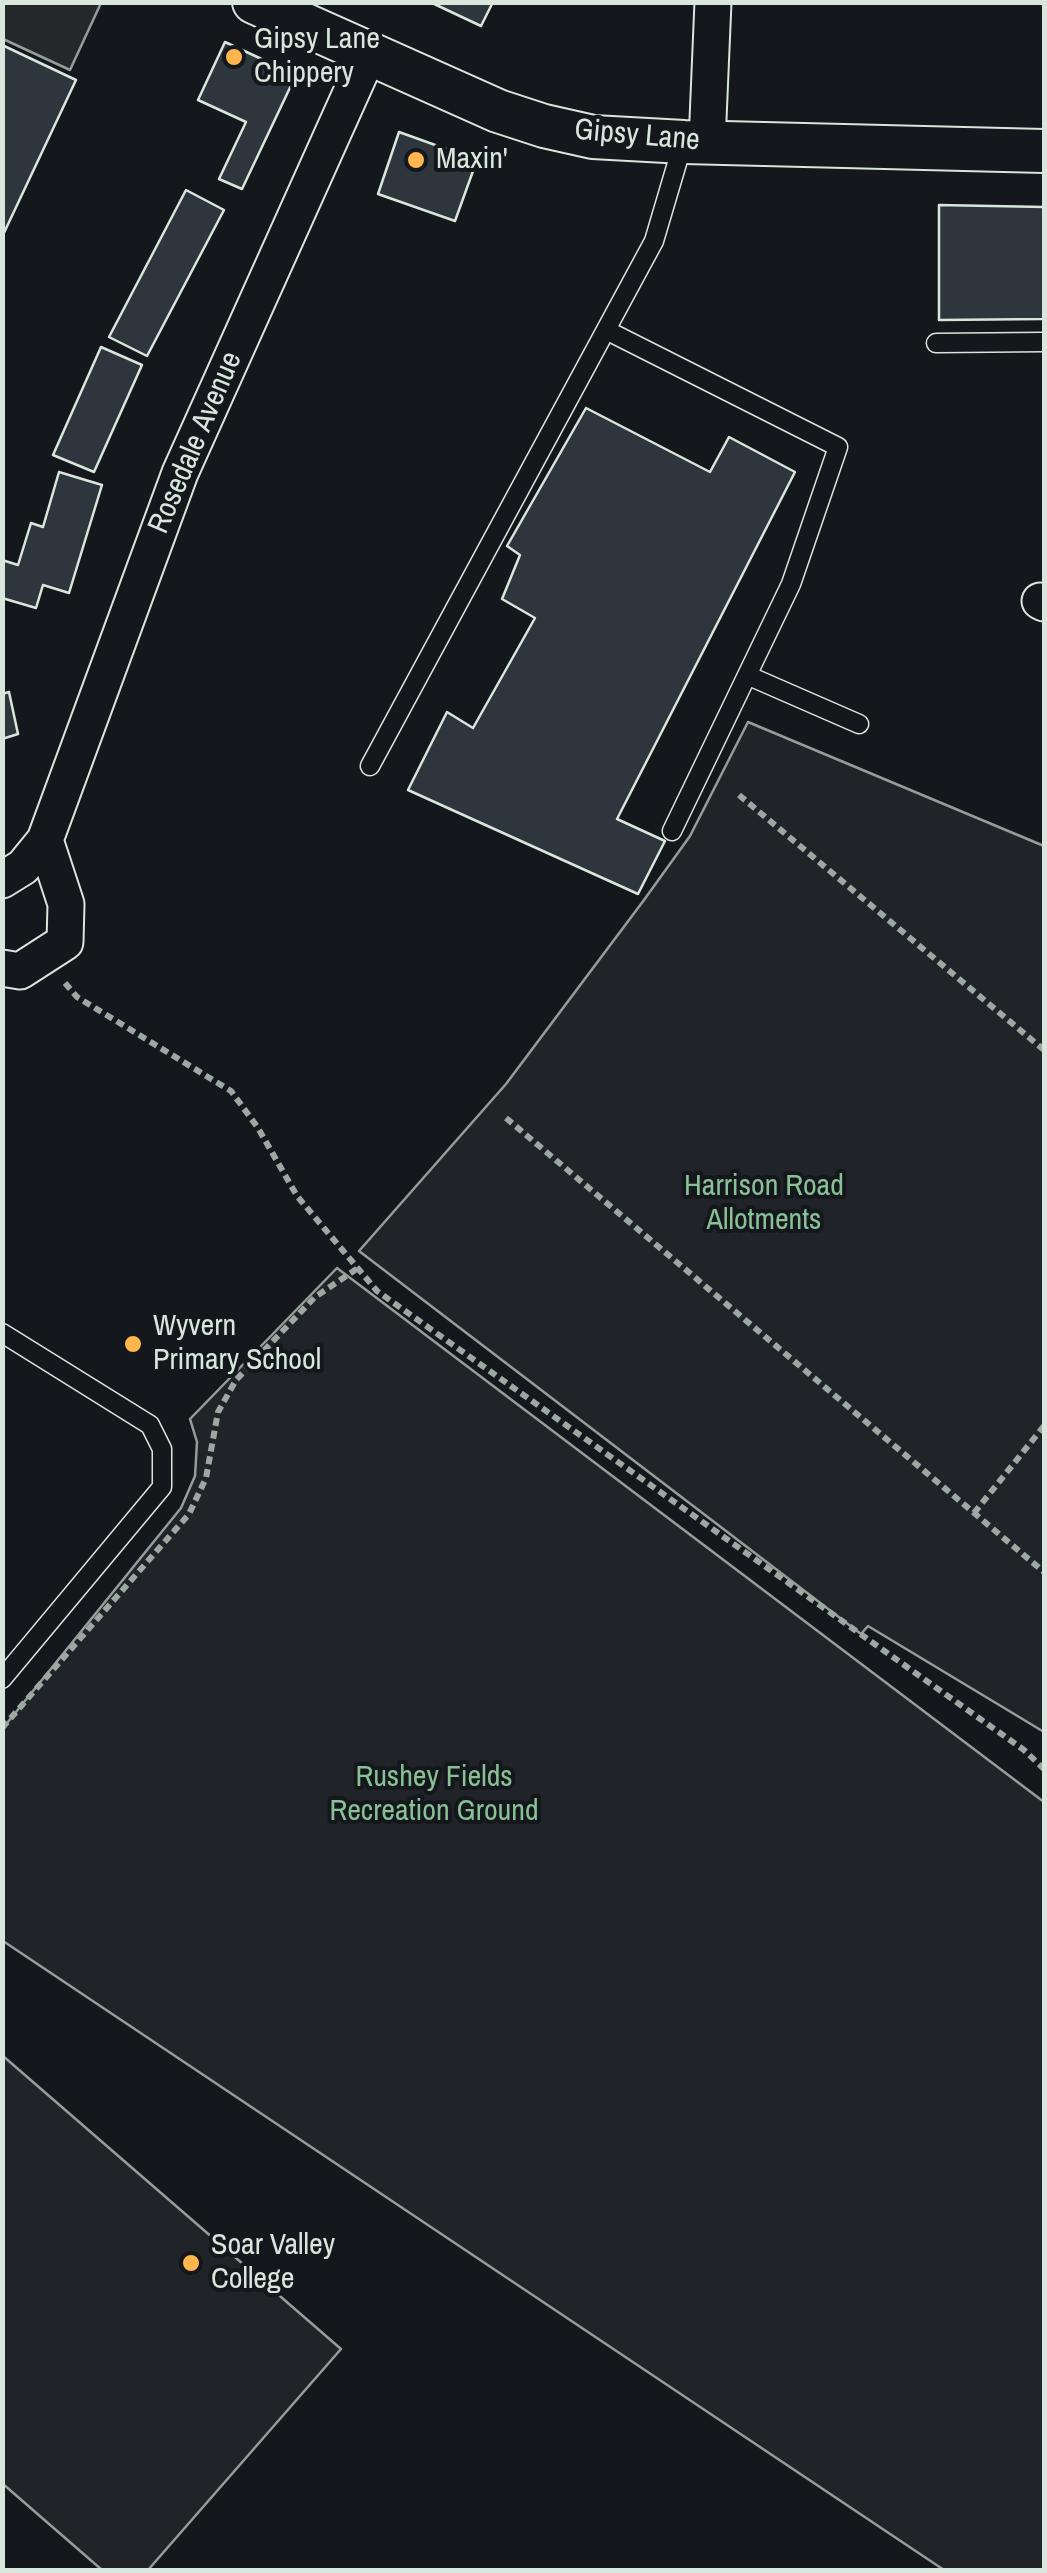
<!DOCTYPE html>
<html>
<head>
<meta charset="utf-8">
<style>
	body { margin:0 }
	#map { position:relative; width:1047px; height:2573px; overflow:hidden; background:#14181c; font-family:"Archivo Narrow",sans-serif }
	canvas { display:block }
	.frame { position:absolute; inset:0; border:5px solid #d8e6dc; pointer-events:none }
</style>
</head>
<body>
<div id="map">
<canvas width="1047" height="2573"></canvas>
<div class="frame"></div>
</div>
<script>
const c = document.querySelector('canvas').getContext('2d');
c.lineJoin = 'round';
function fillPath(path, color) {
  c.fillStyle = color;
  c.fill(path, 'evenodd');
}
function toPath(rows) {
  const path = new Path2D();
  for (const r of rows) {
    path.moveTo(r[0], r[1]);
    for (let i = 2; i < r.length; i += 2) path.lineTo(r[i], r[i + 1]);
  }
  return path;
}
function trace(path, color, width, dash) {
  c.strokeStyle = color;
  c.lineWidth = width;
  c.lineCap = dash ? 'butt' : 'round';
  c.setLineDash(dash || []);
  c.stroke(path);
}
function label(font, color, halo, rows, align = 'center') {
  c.font = font + ' "Archivo Narrow",sans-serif';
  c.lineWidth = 8;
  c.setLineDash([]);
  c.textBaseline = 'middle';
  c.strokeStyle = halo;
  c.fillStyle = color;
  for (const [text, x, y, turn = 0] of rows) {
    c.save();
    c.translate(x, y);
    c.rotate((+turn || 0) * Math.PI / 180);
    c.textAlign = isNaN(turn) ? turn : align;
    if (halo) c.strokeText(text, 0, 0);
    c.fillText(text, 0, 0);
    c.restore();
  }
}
const green = toPath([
	[748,722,1044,846,1044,1732,868,1626,861,1634,359,1251,506,1084,644,900,690,836,748,722],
	[337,1268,1044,1802,1044,2570,944,2570,3,1941,3,1728,181,1508,195,1476,197,1442,190,1419,337,1268],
	[3,2056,341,2349,148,2570,102,2570,3,2484,3,2056]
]);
const parking = toPath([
	[3,2,101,2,101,3,70,70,3,39,3,2]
]);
const building = toPath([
	[430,2,493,2,481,26,430,2],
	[225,42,296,75,242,189,219,179,246,122,198,100,225,42],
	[2,45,76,80,2,237,2,45],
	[399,132,477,160,455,221,378,194,399,132],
	[186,190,224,210,147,356,109,337,186,190],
	[939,205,1044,207,1044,319,939,320,939,205],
	[101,347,142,365,94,472,53,455,101,347],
	[586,408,710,472,729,437,795,472,617,819,665,841,638,894,408,790,447,712,473,728,535,618,502,599,520,555,507,546,586,408],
	[59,472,102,485,69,593,43,585,36,608,2,598,2,560,18,565,31,523,43,527,59,472],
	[9,692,18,734,2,739,2,694,9,692]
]);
const path = toPath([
	[739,795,1044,1050],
	[65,983,77,997,231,1091,258,1128,297,1196,377,1291,1024,1750,1044,1769],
	[506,1118,1044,1572],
	[974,1513,1044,1426],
	[2,1728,189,1514,206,1478,218,1412,236,1380,315,1297,358,1268]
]);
const service = toPath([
	[606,330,838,447,791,584,672,831],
	[936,343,1044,342],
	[749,676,859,724],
	[370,766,654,241,683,143],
	[2,1333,150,1425,162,1449,162,1487,2,1679]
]);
const minor = toPath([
	[707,143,713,2],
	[1040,601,1044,603],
	[2,880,23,867,45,840,180,473,369,53],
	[2,968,20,971,65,942,66,904,45,840]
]);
const tertiary = toPath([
	[254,2,498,111,544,126,593,137,684,142,1044,151]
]);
const markers = [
	[234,57,10,"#ffb74d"],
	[416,160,10,"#ffb74d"],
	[133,1344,10,"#ffb74d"],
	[191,2263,10,"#ffb74d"]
];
const poiNames = [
	["Gipsy Lane",254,40],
	["Chippery",254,74],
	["Maxin'",436,160],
	["Wyvern",153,1327],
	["Primary School",153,1361],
	["Soar Valley",211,2246],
	["College",211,2280]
];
const streetNames = [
	["Gipsy Lane",637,136,5],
	["Rosedale Avenue",196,443,-67]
];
const parkNames = [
	["Harrison Road",764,1187],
	["Allotments",764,1221],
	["Rushey Fields",434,1778],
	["Recreation Ground",434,1812]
];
fillPath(green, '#202428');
trace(green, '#939e99', 2.5);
fillPath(parking, '#24282b');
trace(parking, '#939e99', 2.5);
fillPath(building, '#2c363c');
trace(building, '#d8e6dc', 2.5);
trace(service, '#d8e6dc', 21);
trace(minor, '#d8e6dc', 39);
trace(tertiary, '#d8e6dc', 46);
trace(path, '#9da8a2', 6, [8, 5]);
trace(service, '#14181c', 18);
trace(minor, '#14181c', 35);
trace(tertiary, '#14181c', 42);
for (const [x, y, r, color] of markers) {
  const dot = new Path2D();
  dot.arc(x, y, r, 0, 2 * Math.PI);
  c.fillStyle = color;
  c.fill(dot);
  trace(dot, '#14181c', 4);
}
label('30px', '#d8e6dc', '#14181c', poiNames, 'left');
label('30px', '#d8e6dc', '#14181c', streetNames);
label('30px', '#8ac095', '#14181c', parkNames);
</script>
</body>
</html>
